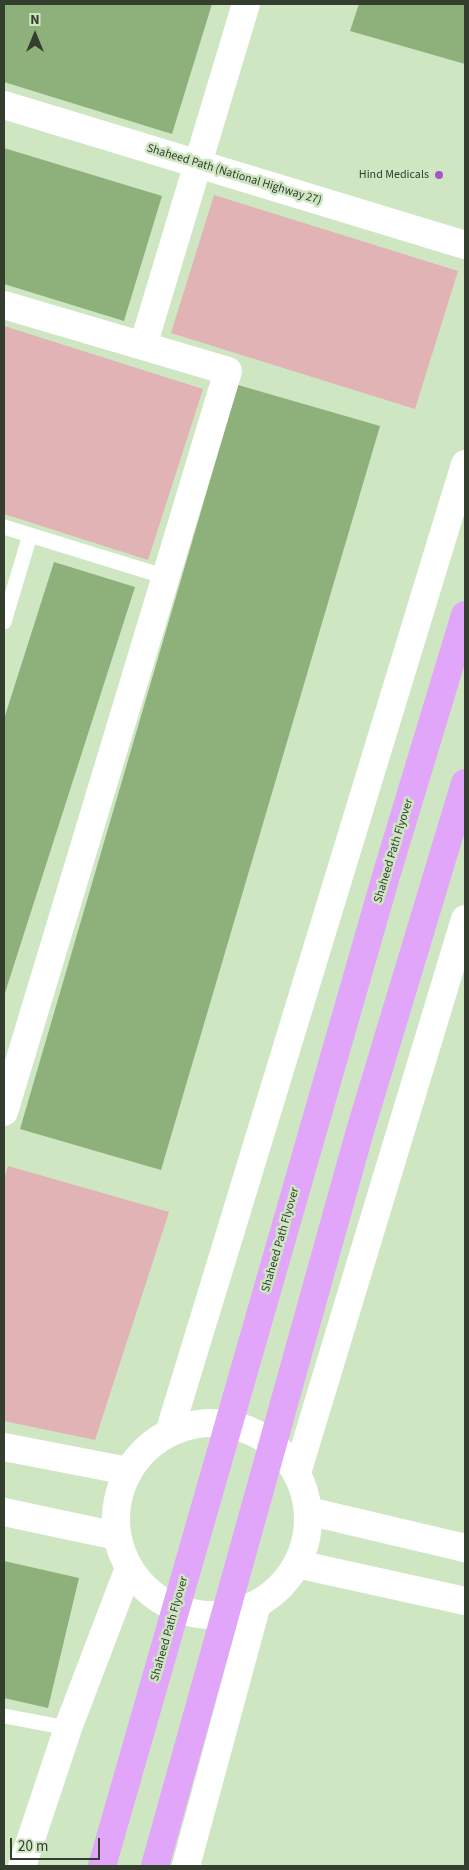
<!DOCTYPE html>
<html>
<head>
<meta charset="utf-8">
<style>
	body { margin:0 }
	#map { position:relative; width:469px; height:1870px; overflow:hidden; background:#cee6c2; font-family:"Source Sans 3",sans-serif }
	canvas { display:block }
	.frame { position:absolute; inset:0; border:5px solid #343e2f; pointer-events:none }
	.north { position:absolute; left:10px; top:10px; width:50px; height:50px; -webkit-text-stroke:4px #cee6c2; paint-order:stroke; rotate:0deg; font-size:14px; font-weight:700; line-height:20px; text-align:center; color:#343e2f }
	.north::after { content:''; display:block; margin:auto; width:18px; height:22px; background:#343e2f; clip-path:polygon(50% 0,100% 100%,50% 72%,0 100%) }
	.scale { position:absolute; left:10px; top:1838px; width:90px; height:22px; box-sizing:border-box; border:2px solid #343e2f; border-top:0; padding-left:6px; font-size:15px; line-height:18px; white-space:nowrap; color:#343e2f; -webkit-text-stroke:4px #cee6c2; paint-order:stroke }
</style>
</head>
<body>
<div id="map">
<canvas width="469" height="1870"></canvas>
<div class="frame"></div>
<div class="north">N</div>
<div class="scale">20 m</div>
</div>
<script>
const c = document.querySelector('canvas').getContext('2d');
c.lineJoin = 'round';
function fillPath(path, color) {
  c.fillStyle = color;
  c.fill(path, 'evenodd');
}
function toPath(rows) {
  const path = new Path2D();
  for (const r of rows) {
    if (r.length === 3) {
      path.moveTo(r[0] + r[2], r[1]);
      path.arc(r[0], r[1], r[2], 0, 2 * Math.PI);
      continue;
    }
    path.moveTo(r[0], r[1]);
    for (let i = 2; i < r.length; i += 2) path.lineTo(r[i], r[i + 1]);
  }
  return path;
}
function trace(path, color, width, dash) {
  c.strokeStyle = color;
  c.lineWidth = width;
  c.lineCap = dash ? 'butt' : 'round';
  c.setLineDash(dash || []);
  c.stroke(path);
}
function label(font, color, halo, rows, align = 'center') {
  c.font = font + ' "Source Sans 3",sans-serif';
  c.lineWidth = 5;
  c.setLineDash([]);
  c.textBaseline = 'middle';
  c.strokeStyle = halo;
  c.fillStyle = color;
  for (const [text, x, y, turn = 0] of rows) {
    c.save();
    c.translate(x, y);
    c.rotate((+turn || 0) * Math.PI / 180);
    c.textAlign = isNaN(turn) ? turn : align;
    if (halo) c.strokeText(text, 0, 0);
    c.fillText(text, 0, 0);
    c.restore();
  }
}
const green = toPath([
	[214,195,458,271,415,409,171,333],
	[4,326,203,389,148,560,4,514],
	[8,1166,169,1212,95,1440,4,1421,4,1179]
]);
const building = toPath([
	[4,4,212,4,172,134,4,82],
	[359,4,465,4,465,64,350,31],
	[4,148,162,196,124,321,4,284],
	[238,385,380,426,161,1170,20,1129],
	[54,562,135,587,4,996,4,719],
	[4,1561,79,1578,48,1708,4,1698]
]);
const lane = toPath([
	[4,527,166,577],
	[4,622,30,535],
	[4,1716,68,1728]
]);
const street = toPath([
	[4,105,465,245],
	[4,305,228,371,4,1112],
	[143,346,246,4]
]);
const secondary = toPath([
	[212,1519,96],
	[169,1433,465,464],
	[4,1447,128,1471],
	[297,1473,465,919],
	[308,1511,465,1548],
	[4,1512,117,1536],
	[297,1564,465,1601],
	[22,1866,68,1728,129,1568],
	[186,1866,257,1604]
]);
const highway = toPath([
	[102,1866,386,876,465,615],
	[155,1866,360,1131,465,783]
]);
const markers = [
	[439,175,5,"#a454c4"]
];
const streetNames = [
	["Shaheed Path (National Highway 27)",234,175,17],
	["Shaheed Path Flyover",394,851,-73],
	["Shaheed Path Flyover",281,1240,-74],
	["Shaheed Path Flyover",170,1629,-74]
];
const poiNames = [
	["Hind Medicals",429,175]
];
fillPath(green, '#e1b3b5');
fillPath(building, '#8eb17c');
trace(lane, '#fff', 15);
trace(street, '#fff', 28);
trace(secondary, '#fff', 28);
trace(highway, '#e1a5fa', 28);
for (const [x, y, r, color] of markers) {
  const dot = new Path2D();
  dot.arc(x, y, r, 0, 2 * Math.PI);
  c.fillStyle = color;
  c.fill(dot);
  trace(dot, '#cee6c2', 2);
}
label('12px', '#343e2f', '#cee6c2', streetNames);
label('12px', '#343e2f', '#cee6c2', poiNames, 'right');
</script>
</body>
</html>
